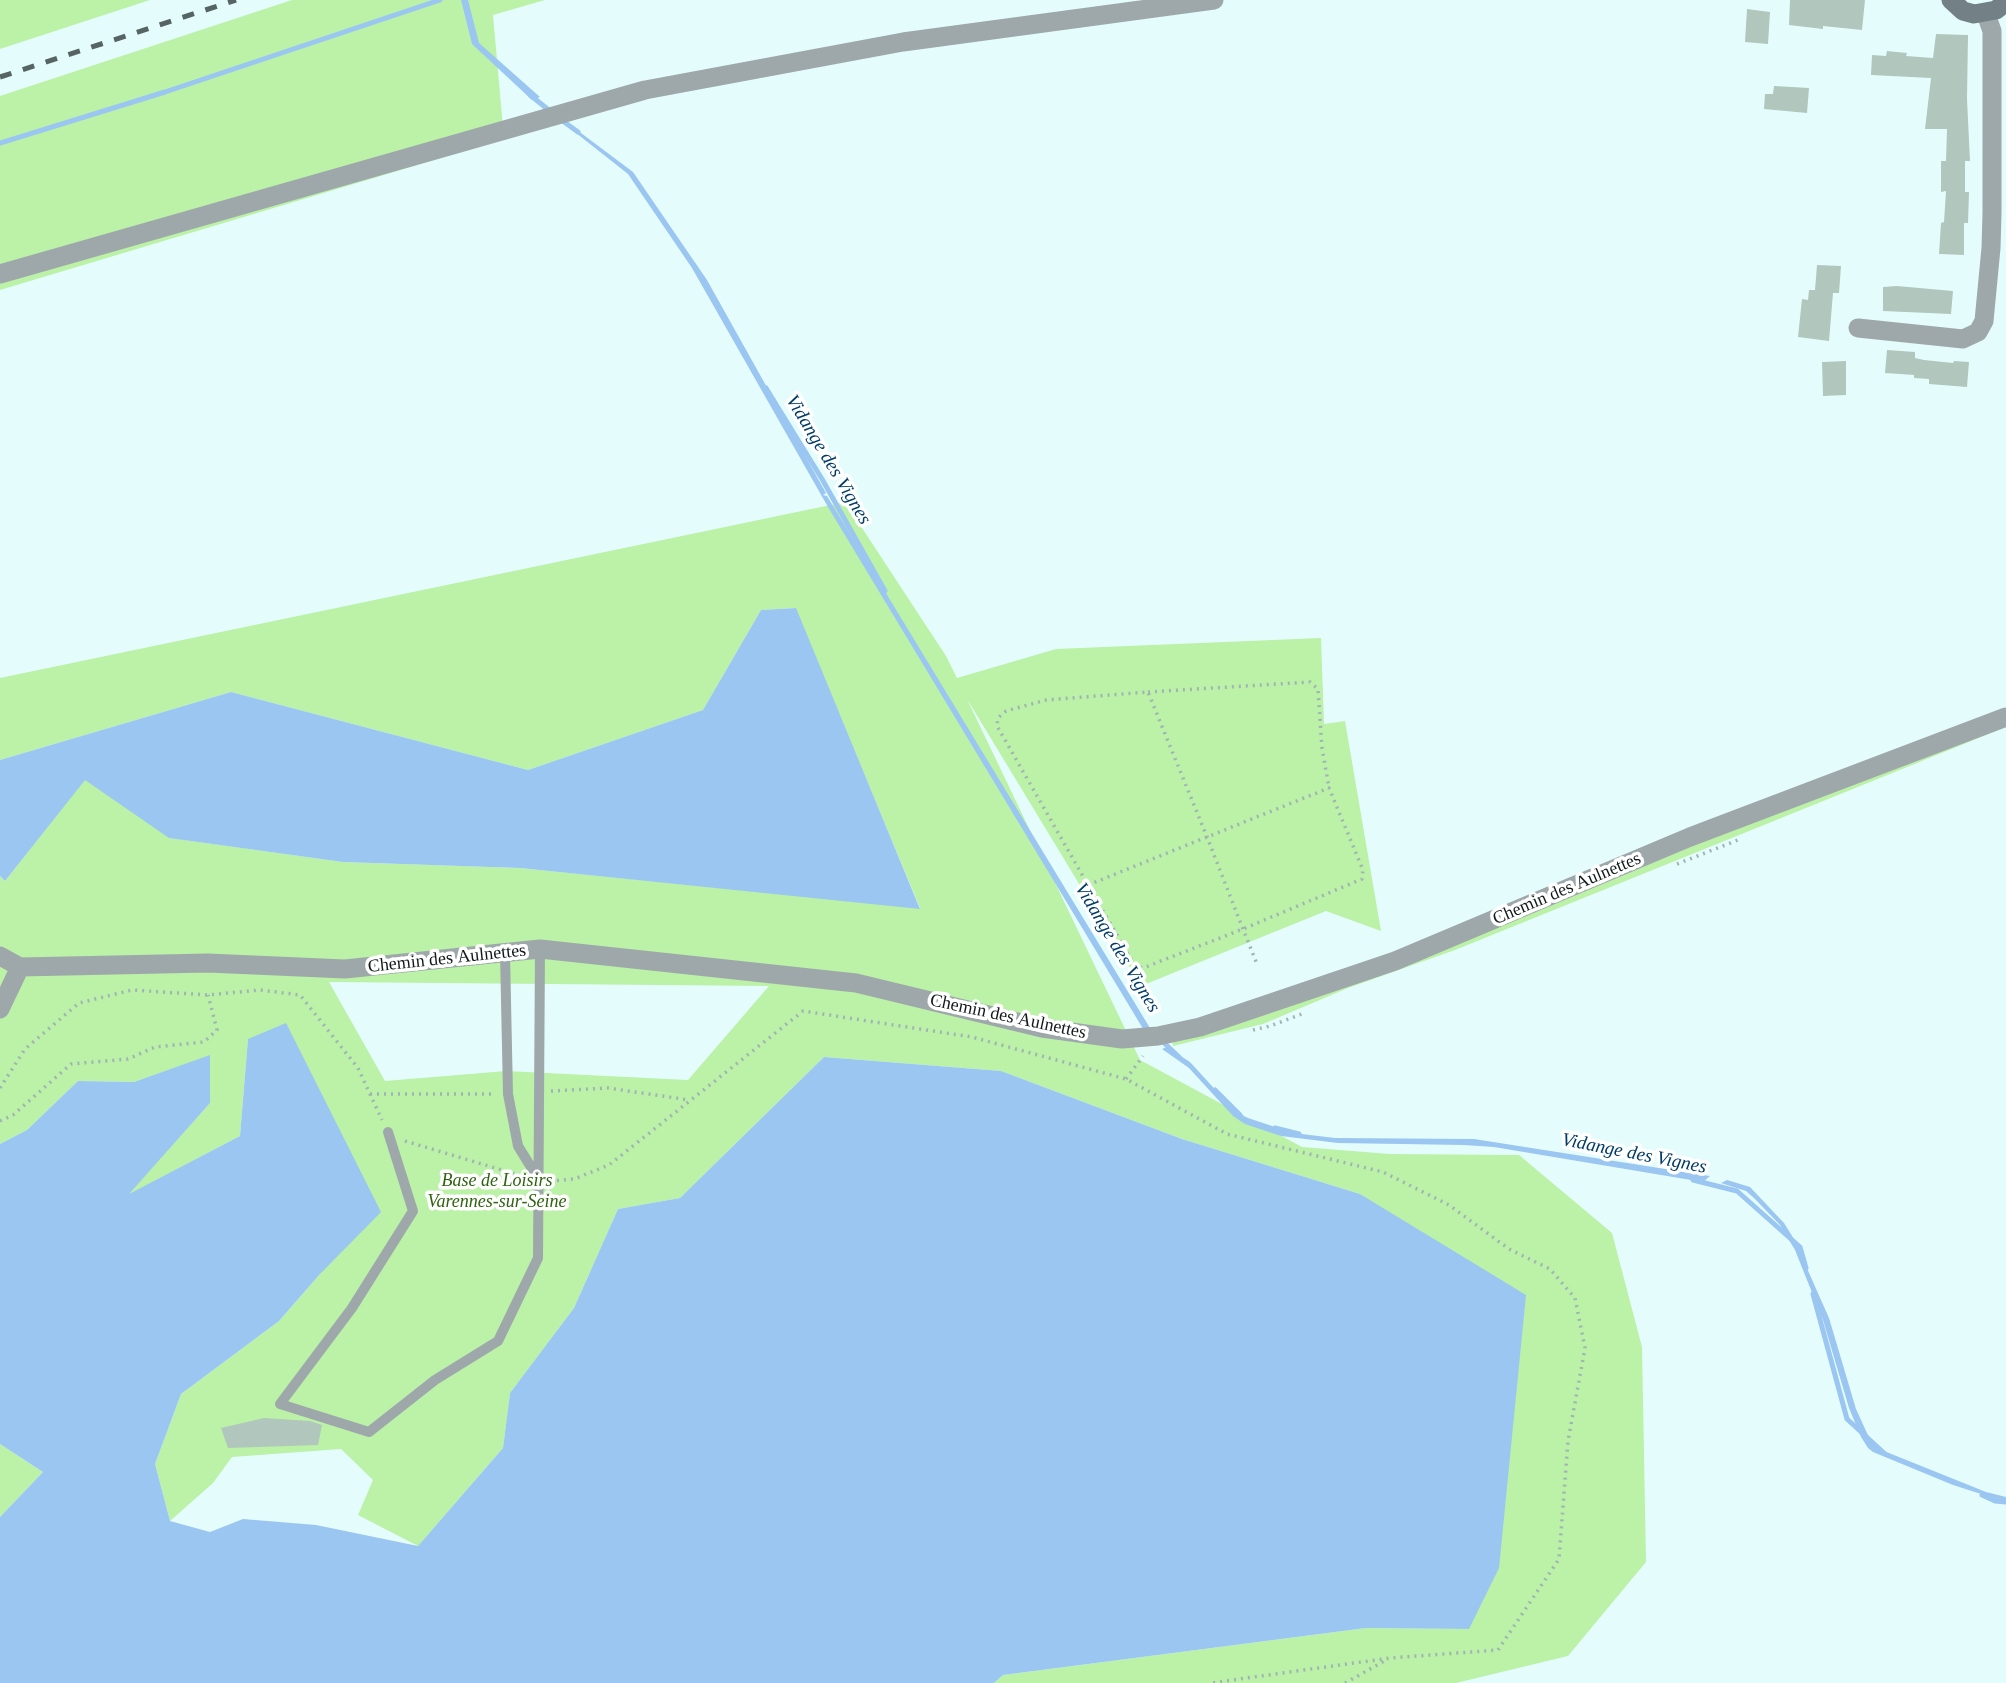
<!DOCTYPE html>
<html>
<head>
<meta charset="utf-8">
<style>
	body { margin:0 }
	canvas { display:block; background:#e4fdfc }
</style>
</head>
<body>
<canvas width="2006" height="1683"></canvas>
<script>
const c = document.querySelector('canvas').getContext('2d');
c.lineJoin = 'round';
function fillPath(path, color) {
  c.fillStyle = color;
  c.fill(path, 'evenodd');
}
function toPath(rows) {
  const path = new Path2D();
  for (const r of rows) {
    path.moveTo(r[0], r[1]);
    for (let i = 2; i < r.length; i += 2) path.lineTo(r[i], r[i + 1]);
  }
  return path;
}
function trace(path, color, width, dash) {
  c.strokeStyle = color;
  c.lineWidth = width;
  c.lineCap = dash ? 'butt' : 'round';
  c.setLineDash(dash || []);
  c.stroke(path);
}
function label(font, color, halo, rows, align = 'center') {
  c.font = font + ' "Times New Roman",serif';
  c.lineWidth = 7;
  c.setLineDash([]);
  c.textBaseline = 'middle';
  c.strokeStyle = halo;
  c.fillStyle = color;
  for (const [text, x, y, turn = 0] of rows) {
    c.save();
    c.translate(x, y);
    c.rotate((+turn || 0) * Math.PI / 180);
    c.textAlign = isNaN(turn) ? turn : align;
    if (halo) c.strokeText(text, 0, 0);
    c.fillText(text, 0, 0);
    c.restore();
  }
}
const green = toPath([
	[0,0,150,0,0,49],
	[292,0,545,0,493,15,504,139,0,290,0,96],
	[845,502,946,656,957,678,1056,649,1321,638,1324,724,1345,721,1381,931,1326,911,1141,986,967,699,1140,1060,1302,1147,1390,1154,1519,1155,1612,1233,1642,1347,1646,1562,1568,1656,1456,1683,994,1683,1003,1675,1366,1628,1469,1629,1360,1194,1182,1139,1001,1071,824,1057,680,1198,618,1209,574,1308,510,1393,503,1448,418,1546,358,1515,373,1480,341,1449,232,1457,213,1483,170,1521,155,1464,181,1394,279,1321,320,1274,248,1039,240,1136,126,1196,210,1103,210,1056,134,1082,78,1081,27,1130,0,1144,0,876,5,881,85,779,170,838,343,862,520,868,920,908,795,608,761,610,703,710,528,770,231,692,0,760,0,678],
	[329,982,769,986,688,1080,506,1071,385,1081],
	[2006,727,1455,950,1348,988,1263,1024,1173,1046,1172,1036,1712,832],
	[0,1444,43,1472,0,1517]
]);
const water = toPath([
	[461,0,468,0,479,43,540,97,532,100,472,44],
	[573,127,633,172,707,280,826,493,823,495,827,496,1153,1033,1145,1032,828,507,692,268,628,174,571,129],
	[796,608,920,909,520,868,343,862,169,838,85,780,5,881,0,876,0,760,231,692,528,770,703,710,761,610],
	[286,1023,381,1212,320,1274,279,1321,181,1394,155,1464,170,1521,210,1532,243,1519,316,1525,418,1546,503,1448,510,1393,574,1308,618,1209,680,1198,824,1057,1001,1071,1182,1139,1360,1194,1526,1295,1499,1568,1469,1629,1366,1628,1003,1675,994,1683,0,1683,0,1517,43,1472,0,1444,0,1144,27,1130,78,1081,134,1082,210,1055,210,1103,129,1194,240,1136,248,1039],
	[1167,1047,1190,1062,1221,1096,1245,1117,1293,1133,1335,1138,1474,1139,1710,1176,1703,1182,1494,1147,1464,1145,1338,1143,1281,1136,1245,1124,1233,1116,1189,1068,1162,1049],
	[1727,1180,1750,1187,1784,1223,1794,1239,1829,1318,1856,1409,1872,1444,1884,1451,1986,1492,2006,1497,2006,1502,1953,1485,1873,1452,1868,1448,1861,1437,1849,1408,1823,1320,1795,1250,1780,1225,1755,1199,1746,1191,1721,1183]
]);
const stream = toPath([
	[530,95,550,111],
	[560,119,578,132],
	[0,143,165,92,440,0],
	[766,388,822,479,885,591],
	[1161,1040,1179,1057],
	[1215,1090,1240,1115],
	[1275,1128,1299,1134],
	[1693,1180,1737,1191,1800,1247,1806,1268],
	[1813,1294,1847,1419,1884,1453],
	[1982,1495,1995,1501,2006,1502]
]);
const building = toPath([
	[1790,0,1865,0,1862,30,1823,26,1823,29,1789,25],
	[1747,9,1770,12,1768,44,1745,42],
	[1936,34,1968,35,1967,99,1970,161,1965,161,1965,192,1969,192,1968,223,1964,223,1964,255,1939,254,1941,223,1944,222,1946,191,1941,192,1941,161,1946,161,1947,129,1925,129,1931,78,1871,75,1872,55,1886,56,1887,51,1907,53,1906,56,1933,58],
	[1774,86,1809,88,1807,113,1764,109,1765,94,1773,94],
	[1817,265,1841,266,1839,293,1833,293,1829,341,1798,337,1802,299,1808,300,1809,290,1815,290],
	[1897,286,1953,291,1951,314,1883,311,1883,287],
	[1887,350,1915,352,1915,358,1924,360,1953,363,1954,361,1969,362,1967,387,1929,384,1929,379,1914,378,1914,375,1885,373],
	[1846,361,1846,395,1823,396,1822,362],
	[264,1418,310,1421,322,1425,318,1445,228,1448,221,1428]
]);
const path = toPath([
	[1148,692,1310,682,1318,689,1322,748,1329,788],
	[1677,864,1738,840],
	[1088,885,1207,837,1329,788,1363,870,1362,879,1243,929,1143,968,1135,966,1088,885,997,726,998,718,1006,711,1046,700,1148,692,1207,837,1243,929,1257,964],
	[1253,1030,1270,1026,1302,1014],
	[1126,1079,1143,1056],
	[0,1088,25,1049,79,1003,132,990,208,995,260,990,300,995,358,1068,382,1120],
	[551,1091,608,1088,689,1100],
	[370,1094,494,1094],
	[0,1121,13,1115,71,1064,128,1059,155,1047,204,1042,217,1030,208,995],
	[405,1141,522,1176],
	[550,1181,574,1179,609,1165,803,1011,972,1037,1126,1079,1227,1134,1383,1172,1449,1205,1509,1249,1550,1269,1575,1298,1585,1348,1568,1441,1559,1559,1498,1650,1390,1658,1211,1683],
	[1345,1683,1388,1659]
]);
const service = toPath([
	[505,954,508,1094,518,1146,539,1180],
	[388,1132,413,1211,352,1308,280,1404,369,1432,435,1380,498,1341,538,1258,540,949]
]);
const minor = toPath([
	[0,274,645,90,903,42,1214,0],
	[1858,328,1963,339,1978,332,1984,321,1991,248,1992,213,1992,31,1986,14],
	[0,956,20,967,208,963,345,969,540,949,856,983,1042,1028,1122,1039,1158,1036,1200,1027,1395,961,1690,837,2006,717],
	[0,1009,20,967]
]);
const secondary = toPath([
	[1951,0,1963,11,1974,14,1996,10,2006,2]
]);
const rail = toPath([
	[0,77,236,0]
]);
const streetNames = [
	["Chemin des Aulnettes",1567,889,-23],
	["Chemin des Aulnettes",447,959,-6],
	["Chemin des Aulnettes",1008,1017,12]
];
const parkNames = [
	["Base de Loisirs",497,1181],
	["Varennes-sur-Seine",497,1202]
];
const waterNames = [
	["Vidange des Vignes",828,460,59],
	["Vidange des Vignes",1117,948,59],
	["Vidange des Vignes",1634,1154,11]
];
fillPath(green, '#bcf1a8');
fillPath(water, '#9ac6f1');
trace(stream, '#9ac6f1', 5);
fillPath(building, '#b1c6bc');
trace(path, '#a1b4b4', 3.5, [2, 5]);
trace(service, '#9ea8ab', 10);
trace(minor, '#9ea8ab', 19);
trace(secondary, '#738186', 19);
trace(rail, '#566464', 5, [12, 12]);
label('18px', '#111a1a', '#fff', streetNames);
label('italic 18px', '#2e640f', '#fff', parkNames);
label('italic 19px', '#003c68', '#fff', waterNames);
</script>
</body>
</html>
